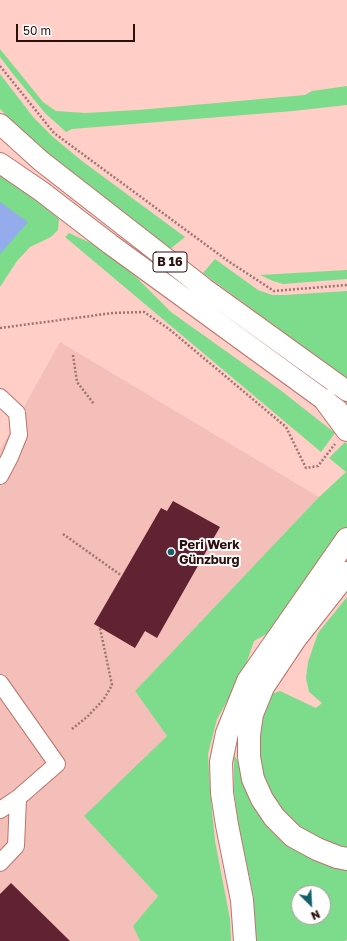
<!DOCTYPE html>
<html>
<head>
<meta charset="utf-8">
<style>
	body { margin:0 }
	#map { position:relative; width:347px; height:941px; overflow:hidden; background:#ffcec7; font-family:"Golos Text",sans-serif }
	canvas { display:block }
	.north { position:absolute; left:291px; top:885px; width:40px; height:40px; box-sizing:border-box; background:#fdfdfd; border:1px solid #a99e9d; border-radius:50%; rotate:156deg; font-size:11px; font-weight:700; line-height:16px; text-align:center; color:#2c100d }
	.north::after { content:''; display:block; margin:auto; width:14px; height:18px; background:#12606a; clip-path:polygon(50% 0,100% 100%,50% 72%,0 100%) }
	.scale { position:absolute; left:16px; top:24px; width:119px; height:18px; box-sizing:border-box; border:2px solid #2c100d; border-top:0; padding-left:5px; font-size:12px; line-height:14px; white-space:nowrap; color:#2c100d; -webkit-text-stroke:3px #fdfdfd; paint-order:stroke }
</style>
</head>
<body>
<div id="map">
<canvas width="347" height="941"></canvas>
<div class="north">N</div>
<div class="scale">50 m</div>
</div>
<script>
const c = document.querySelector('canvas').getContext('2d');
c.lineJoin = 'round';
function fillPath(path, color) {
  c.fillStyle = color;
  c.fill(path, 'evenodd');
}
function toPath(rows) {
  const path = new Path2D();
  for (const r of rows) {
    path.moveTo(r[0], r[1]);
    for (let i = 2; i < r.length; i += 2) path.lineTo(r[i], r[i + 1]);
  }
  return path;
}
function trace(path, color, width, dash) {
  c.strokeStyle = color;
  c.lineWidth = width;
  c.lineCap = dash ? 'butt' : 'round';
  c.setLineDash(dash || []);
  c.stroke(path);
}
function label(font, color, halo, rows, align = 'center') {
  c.font = font + ' "Golos Text",sans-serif';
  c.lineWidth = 4;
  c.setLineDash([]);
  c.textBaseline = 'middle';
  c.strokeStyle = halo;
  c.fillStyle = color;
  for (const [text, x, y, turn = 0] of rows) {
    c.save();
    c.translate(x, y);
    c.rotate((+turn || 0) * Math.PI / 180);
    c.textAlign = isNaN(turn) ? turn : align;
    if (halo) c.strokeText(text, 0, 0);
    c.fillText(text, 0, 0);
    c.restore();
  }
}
const built = toPath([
	[60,342,319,497,135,691,167,736,85,816,158,896,133,926,140,941,0,941,0,450]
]);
const green = toPath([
	[0,49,43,102,56,111,85,113,138,110,305,95,312,91,347,86,347,105,293,111,72,129,66,132,45,113,13,74,0,57],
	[0,74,34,118,53,137,82,161,185,237,169,250,60,165,19,128,0,109],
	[0,172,59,219,58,230,51,237,30,247,17,261,0,287],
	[69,233,95,245,135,276,171,312,279,389,335,433,321,452,65,237],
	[215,259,258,290,272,295,285,295,347,291,347,379,203,273],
	[347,270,347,279,283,284,273,281,260,275],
	[345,442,347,444,347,529,270,632,254,641,243,673,217,719,208,754,210,790,215,841,230,919,231,941,140,941,133,926,158,896,84,816,167,736,135,691,319,497,346,472,329,458],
	[347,597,347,851,297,829,262,784,255,752,259,722,271,694,280,691,316,708,322,703,309,692,306,678,308,662,318,633],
	[234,755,241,767,247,786,347,867,347,939,346,941,257,941,252,889,240,833,234,791],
	[299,893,323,893,323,917,299,917]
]);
const water = toPath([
	[0,202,28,222,0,254]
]);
const building = toPath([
	[173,501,220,527,157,638,145,631,135,648,94,624,161,508,167,511],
	[11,883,70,941,0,941,0,894]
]);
const path = toPath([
	[0,66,54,133,228,261,274,291,347,285],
	[0,328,113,313,144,312,169,329,286,427,306,468,318,466,335,444],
	[73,355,77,382,94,404],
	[63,534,122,576],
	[72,729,88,716,104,699,112,685,100,628]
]);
const minor = toPath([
	[0,397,17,413,19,435,10,457,0,476],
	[0,683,57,764,18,798,16,846,0,863],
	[0,810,18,798]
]);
const major = toPath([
	[0,124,41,161,204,288,347,391],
	[0,163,41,191,110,244,338,410]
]);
const highway = toPath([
	[325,400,347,430],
	[347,573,295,639,263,687,252,714,249,735,249,757,253,779,262,799,274,817,293,836,317,849,337,857,347,859],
	[245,941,242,900,227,825,222,793,221,762,227,733,248,681,347,539]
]);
const markers = [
	[171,552,4,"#12606a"]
];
const shields = [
	[170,262,34]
];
const shieldNames = [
	["B 16",170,262]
];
const poiNames = [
	["Peri Werk",179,545],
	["Günzburg",179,560]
];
fillPath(built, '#f4bfb8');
fillPath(green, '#7ddb8c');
fillPath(water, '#94acec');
fillPath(building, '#612232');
trace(minor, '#bc746b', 18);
trace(major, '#bc746b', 22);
trace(highway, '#bc746b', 24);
trace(path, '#9c7570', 2.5, [2, 2]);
trace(minor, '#fff', 16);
trace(major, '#fff', 20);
trace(highway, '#fff', 22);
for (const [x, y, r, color] of markers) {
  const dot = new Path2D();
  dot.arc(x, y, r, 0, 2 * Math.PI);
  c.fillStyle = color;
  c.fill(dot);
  trace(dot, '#fdfdfd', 1.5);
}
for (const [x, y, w] of shields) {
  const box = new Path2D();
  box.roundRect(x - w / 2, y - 10, w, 20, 3);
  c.fillStyle = '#fdfdfd';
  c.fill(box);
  trace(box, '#2c100d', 1);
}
label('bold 12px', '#2c100d', null, shieldNames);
label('bold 13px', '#2c100d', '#fdfdfd', poiNames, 'left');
</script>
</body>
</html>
